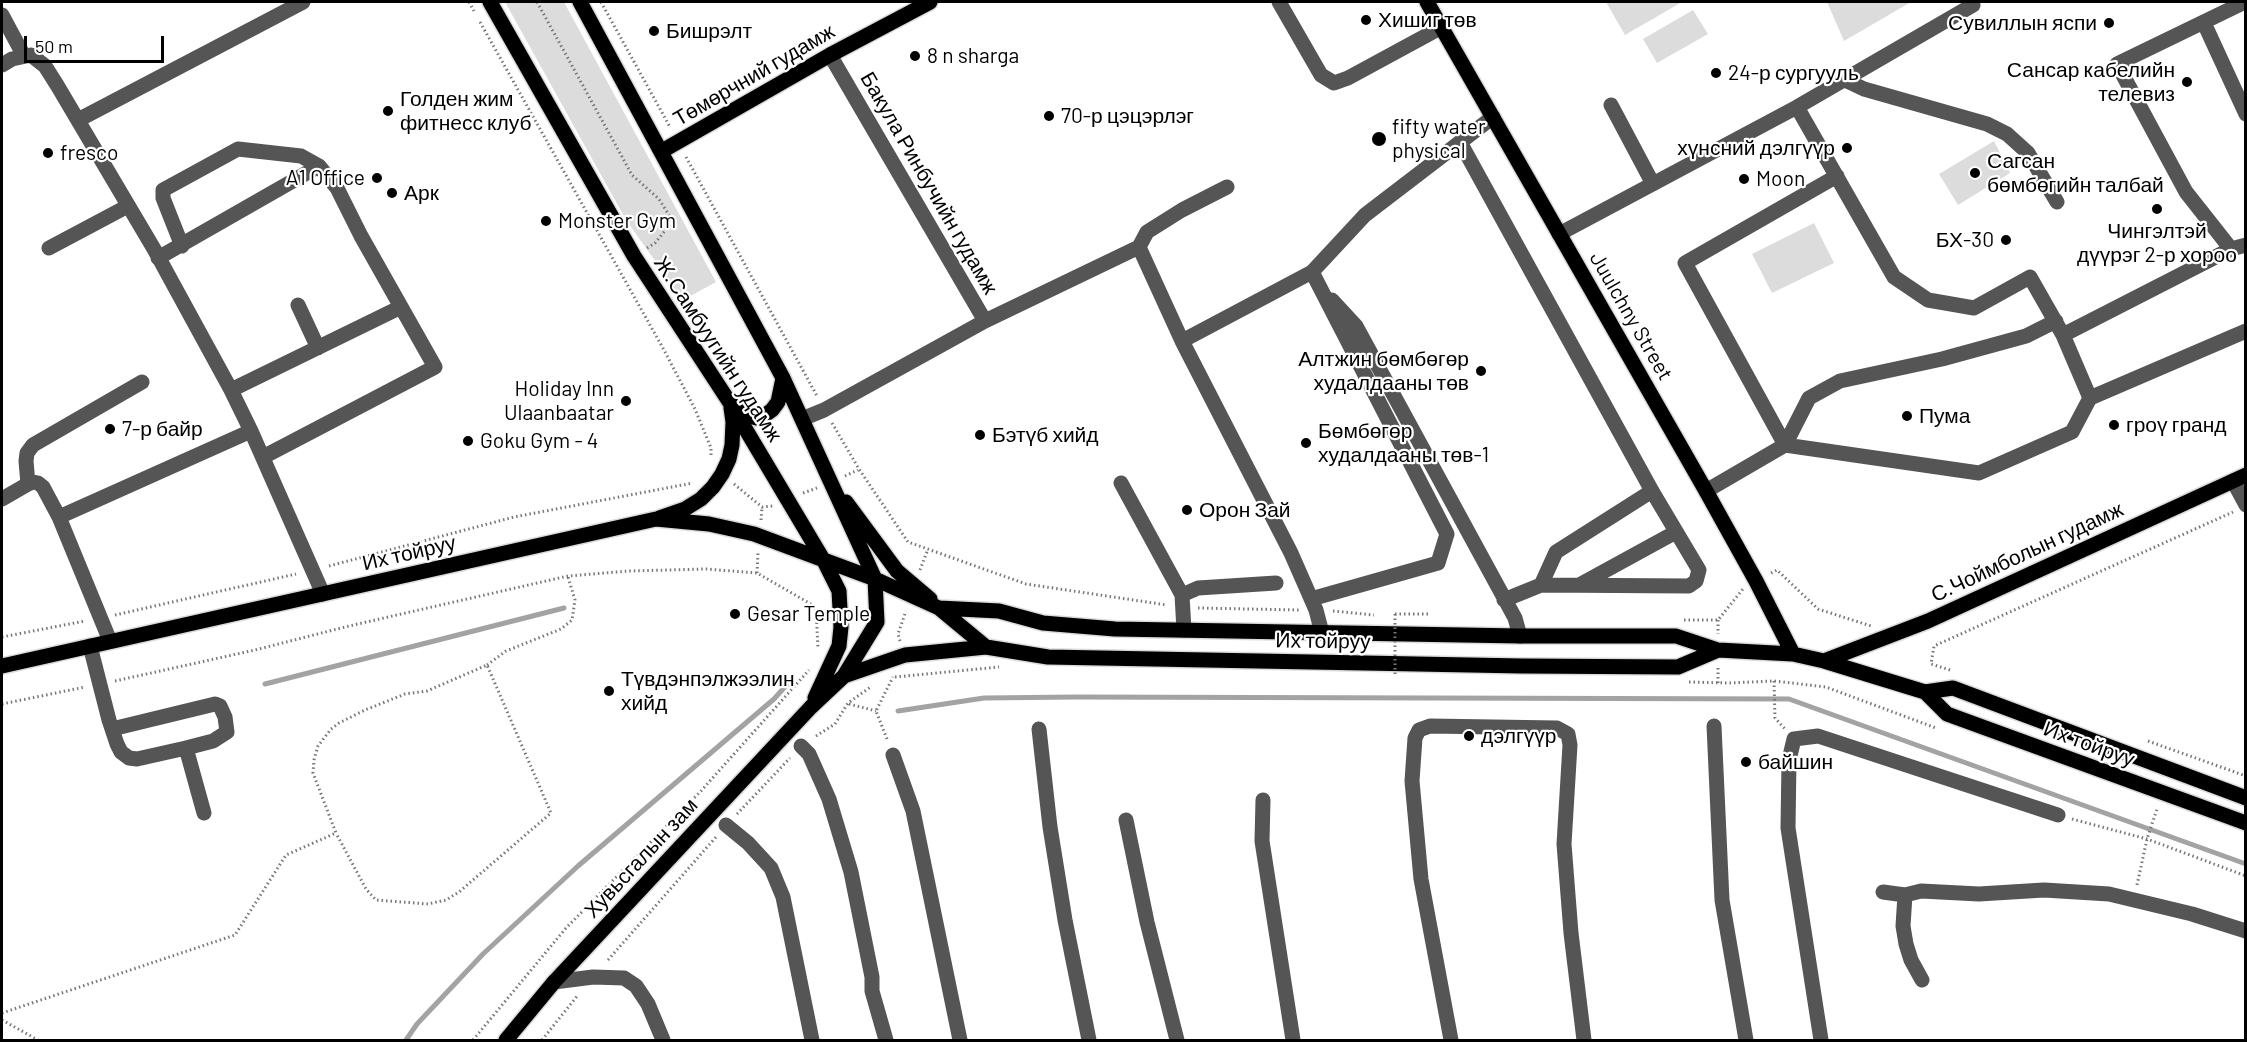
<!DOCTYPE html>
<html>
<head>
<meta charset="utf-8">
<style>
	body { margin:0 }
	#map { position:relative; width:2247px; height:1042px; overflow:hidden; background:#fff; font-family:Barlow,sans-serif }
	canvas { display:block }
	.frame { position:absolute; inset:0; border:3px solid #000; pointer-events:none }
	.scale { position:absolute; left:24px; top:36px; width:140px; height:27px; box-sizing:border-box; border:3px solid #000; border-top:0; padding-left:8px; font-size:18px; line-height:21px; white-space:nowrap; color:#000; -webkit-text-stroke:4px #fff; paint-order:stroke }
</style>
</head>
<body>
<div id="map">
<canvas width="2247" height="1042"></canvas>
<div class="frame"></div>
<div class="scale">50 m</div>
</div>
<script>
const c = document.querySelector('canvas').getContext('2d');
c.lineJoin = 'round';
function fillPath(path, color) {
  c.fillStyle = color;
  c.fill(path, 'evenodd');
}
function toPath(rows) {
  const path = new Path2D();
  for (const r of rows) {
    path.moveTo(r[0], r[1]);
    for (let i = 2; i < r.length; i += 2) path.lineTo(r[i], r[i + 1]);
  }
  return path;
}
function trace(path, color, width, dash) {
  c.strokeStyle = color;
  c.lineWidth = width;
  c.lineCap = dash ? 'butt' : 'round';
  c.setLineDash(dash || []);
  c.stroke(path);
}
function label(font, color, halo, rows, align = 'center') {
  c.font = font + ' Barlow,sans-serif';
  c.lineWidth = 4.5;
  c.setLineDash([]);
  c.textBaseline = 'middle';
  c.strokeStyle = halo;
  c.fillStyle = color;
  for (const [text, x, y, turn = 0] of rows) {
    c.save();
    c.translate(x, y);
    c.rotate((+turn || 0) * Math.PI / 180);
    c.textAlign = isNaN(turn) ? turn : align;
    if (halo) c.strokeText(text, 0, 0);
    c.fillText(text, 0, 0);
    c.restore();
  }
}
const green = toPath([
	[505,2,564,2,716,282,683,300,626,220],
	[1606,2,1682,2,1625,35],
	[1827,2,1911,2,1844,41],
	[1693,10,1708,34,1657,63,1643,39],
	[1994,141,2010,173,1958,205,1939,174],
	[1814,223,1834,263,1772,293,1752,254]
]);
const stream = toPath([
	[265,684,564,608],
	[898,711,984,698,1076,697,1789,699,2246,864],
	[406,1040,417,1024,483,954,578,866,774,699,791,680]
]);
const path = toPath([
	[469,2,474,11],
	[537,2,632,175,659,199,672,220],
	[601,2,670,127],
	[480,22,664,350,695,409,711,448,711,458],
	[686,157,817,396],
	[647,248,655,243,677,216],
	[832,423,859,469,908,542,1026,584,1167,605],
	[845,476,858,470],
	[734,484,762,507,773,506],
	[803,493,817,488],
	[761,520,762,507],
	[329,566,514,517,693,483],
	[920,570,928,549],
	[757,573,758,553],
	[1771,573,1777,570,1818,609,1871,626],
	[1198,608,1299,610],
	[1333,611,1374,615],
	[1395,614,1428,614,1428,617],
	[115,615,296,574],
	[1684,620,1718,620,1743,589],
	[1718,620,1718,634],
	[2,637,85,621],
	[900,641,898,634,906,611],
	[487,665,506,651,561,629,572,620,575,600,568,577],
	[1950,670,1931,664,1934,646,2233,512],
	[895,677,999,667],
	[115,681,255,650,349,626,568,576,629,571,706,569,757,573,816,607,818,649],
	[1774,681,1775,718,1785,729],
	[1689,682,1727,683,1774,681,1826,687,1936,728],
	[1718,683,1718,667],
	[2,704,85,687],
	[849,704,876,711],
	[816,736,835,724,848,703,872,686],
	[887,739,876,711,893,677],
	[2148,741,2246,776],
	[737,814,790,758],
	[2072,819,2147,839,2246,876],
	[2137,885,2147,839,2157,809],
	[608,960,716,837],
	[2,1013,235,935,286,855,336,833,313,773,314,760,318,746,331,729,339,723,365,710,405,694,427,691,487,665,551,813,459,892,446,900,428,904,376,900,366,889,336,833],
	[2,1020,38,1040],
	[473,1040,566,928,701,791,809,670],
	[542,1040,578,995]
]);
const minor = toPath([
	[1279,2,1321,75,1334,83,1348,78,1442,27],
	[2,15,24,56],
	[2204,23,2246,114],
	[830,55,985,321],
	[2,65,12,59,31,55,45,66,57,85,154,249,231,390,251,431,323,594],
	[1845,80,1864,89,1987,124,2007,134,2028,153,2057,202],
	[1611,105,1653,184],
	[1797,107,1894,277,1928,300,1974,308,2030,277,2063,335,2090,398],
	[78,120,303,2],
	[1460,142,1652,491,1699,570,1696,581,1689,586,1541,585],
	[1559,234,1797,107,1973,5,1971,2],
	[182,246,163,198,163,190,238,149,301,156,319,166,337,188,361,236,435,367,263,457],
	[1139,247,1182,341,1312,272,1365,215,1493,117],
	[1139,247,1147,232,1182,210,1227,187],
	[49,248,128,206],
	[2231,249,2186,192,2117,64,2245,2],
	[158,258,319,166],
	[1332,300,1356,326,1515,618,1520,636],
	[298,305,318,348],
	[2063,335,2231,249,2246,245],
	[1182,341,1291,553,1316,610,1322,633],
	[231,390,401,307],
	[802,419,824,410,985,321,1139,247],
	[1785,445,1685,263,1837,176],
	[1785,445,1809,398,1840,381,1942,359,2026,336,2056,321],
	[2233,481,2246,505],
	[1121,483,1182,595,1184,630],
	[28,484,26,461,27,453,33,445,142,382],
	[1706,491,1785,445,1979,473,2072,432,2090,398,2246,331],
	[2,499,28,484,33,482,38,483,43,487,59,517],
	[1581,584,1676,532],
	[1182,595,1198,588,1276,583],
	[1311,599,1438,563,1447,534,1312,272],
	[1504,600,1541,585,1556,552,1652,491],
	[110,641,59,517,251,431],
	[90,646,109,720,117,744,121,752,129,758,137,759,186,748,213,741,227,732,225,717,220,706,215,704,112,729],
	[1714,726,1722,900,1746,1040],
	[1039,729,1050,827,1065,920,1089,1040],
	[801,746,809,754,829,799,851,872,872,977,872,991,886,1040],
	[186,748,204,813],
	[893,755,913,811,960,1040],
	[1263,800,1262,841,1293,1040],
	[1126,820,1147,922,1177,1040],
	[726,825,748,843,771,868,783,897,812,1040],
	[1883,892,1905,895,1921,891,1979,894,2044,890,2109,894,2192,914,2246,931],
	[1905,895,1903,926,1906,944,1911,960,1922,980],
	[554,982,593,977,624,978,636,986,648,1004,663,1040],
	[1451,1040,1421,879,1412,781,1415,738,1419,730,1430,726,1557,728,1568,734,1570,745,1564,844,1571,933,1584,1040],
	[1821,1040,1788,828,1789,760,1794,739,1818,736,2058,815]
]);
const major = toPath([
	[490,2,634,256,730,403,824,561,839,591,841,627,839,646,815,698],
	[1427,2,1706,491,1756,581,1793,654],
	[662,151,830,55,930,2],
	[734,406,747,415,756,418,765,415,772,410,778,402,783,378],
	[846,502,897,571,930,599],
	[659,518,685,509,701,499,713,487,722,474,729,459,732,445,733,422,731,408],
	[939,608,999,611,1043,623,1115,629,1520,636,1676,636,1718,650,1793,654,1824,661,1925,692,1953,688,2246,798],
	[1824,661,1928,621,2246,475],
	[2,666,656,519,709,524,754,534,875,579,939,608,986,647,1048,657,1522,666,1678,667,1718,650],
	[844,676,905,655,986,647],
	[1925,692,1947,714,2246,823],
	[506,1040,554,982,811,707,844,676,877,622,875,579,783,378,580,2]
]);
const pathBridge = toPath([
	[1395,614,1395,676]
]);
const markers = [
	[1366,20,6,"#000"],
	[2109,23,6,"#000"],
	[654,31,6,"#000"],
	[915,56,6,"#000"],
	[1716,73,6,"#000"],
	[2187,82,6,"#000"],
	[388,111,6,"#000"],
	[1049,116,6,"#000"],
	[1379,139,8,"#000"],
	[1847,148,6,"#000"],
	[48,153,6,"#000"],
	[1975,173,6,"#000"],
	[377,178,6,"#000"],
	[1744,179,6,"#000"],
	[392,193,6,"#000"],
	[2157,209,6,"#000"],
	[546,221,6,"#000"],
	[2006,240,6,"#000"],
	[1481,371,6,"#000"],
	[626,401,6,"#000"],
	[1907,416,6,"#000"],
	[2114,425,6,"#000"],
	[110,429,6,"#000"],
	[980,435,6,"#000"],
	[468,441,6,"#000"],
	[1306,443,6,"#000"],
	[1187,510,6,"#000"],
	[735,614,6,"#000"],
	[609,691,6,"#000"],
	[1469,736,6,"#000"],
	[1746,762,6,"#000"]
];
const poiNames = [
	["Хишиг төв",1378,20],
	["Сувиллын яспи",2097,23,"right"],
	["Бишрэлт",666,31],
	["8 n sharga",927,56],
	["Сансар кабелийн",2175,70,"right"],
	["телевиз",2175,94,"right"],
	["24-р сургууль",1728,73],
	["Голден жим",400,99],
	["фитнесс клуб",400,123],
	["70-р цэцэрлэг",1061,116],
	["fifty water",1392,127],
	["physical",1392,151],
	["хүнсний дэлгүүр",1835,148,"right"],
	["fresco",60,153],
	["Сагсан",1987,161],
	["бөмбөгийн талбай",1987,185],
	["A1 Office",365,178,"right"],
	["Moon",1756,179],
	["Арк",404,193],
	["Monster Gym",558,221],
	["Чингэлтэй",2157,231,"center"],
	["дүүрэг 2-р хороо",2157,255,"center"],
	["БХ-30",1994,240,"right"],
	["Алтжин бөмбөгөр",1469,359,"right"],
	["худалдааны төв",1469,383,"right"],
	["Holiday Inn",614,389,"right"],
	["Ulaanbaatar",614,413,"right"],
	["Пума",1919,416],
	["гроү гранд",2126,425],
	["7-р байр",122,429],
	["Бөмбөгөр",1318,431],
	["худалдааны төв-1",1318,455],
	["Бэтүб хийд",992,435],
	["Goku Gym - 4",480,441],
	["Орон Зай",1199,510],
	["Gesar Temple",747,614],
	["Түвдэнпэлжээлин",621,679],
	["хийд",621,703],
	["дэлгүүр",1481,736],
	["байшин",1758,762]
];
const streetNames = [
	["Төмөрчний гудамж",754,75,-30],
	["Бакула Ринбучийн гудамж",929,183,60],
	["Juulchny Street",1631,316,60],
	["Ж.Самбуугийн гудамж",718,349,57],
	["С.Чоймболын гудамж",2027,552,-25],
	["Их тойруу",409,553,-13],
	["Их тойруу",1323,641,1],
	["Их тойруу",2089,744,20],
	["Хувьсгалын зам",641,858,-47]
];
fillPath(green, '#dcdcdc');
trace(stream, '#a3a3a3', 5);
trace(major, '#dbdbdb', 18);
trace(path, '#777', 3, [1.5, 3]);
trace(minor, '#555', 15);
trace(major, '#000', 15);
trace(pathBridge, '#777', 3, [1.5, 3]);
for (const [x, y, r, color] of markers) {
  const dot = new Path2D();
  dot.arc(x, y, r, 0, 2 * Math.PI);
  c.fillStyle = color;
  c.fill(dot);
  trace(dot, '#fff', 2);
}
label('21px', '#000', '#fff', poiNames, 'left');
label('21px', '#000', '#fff', streetNames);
</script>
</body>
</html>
